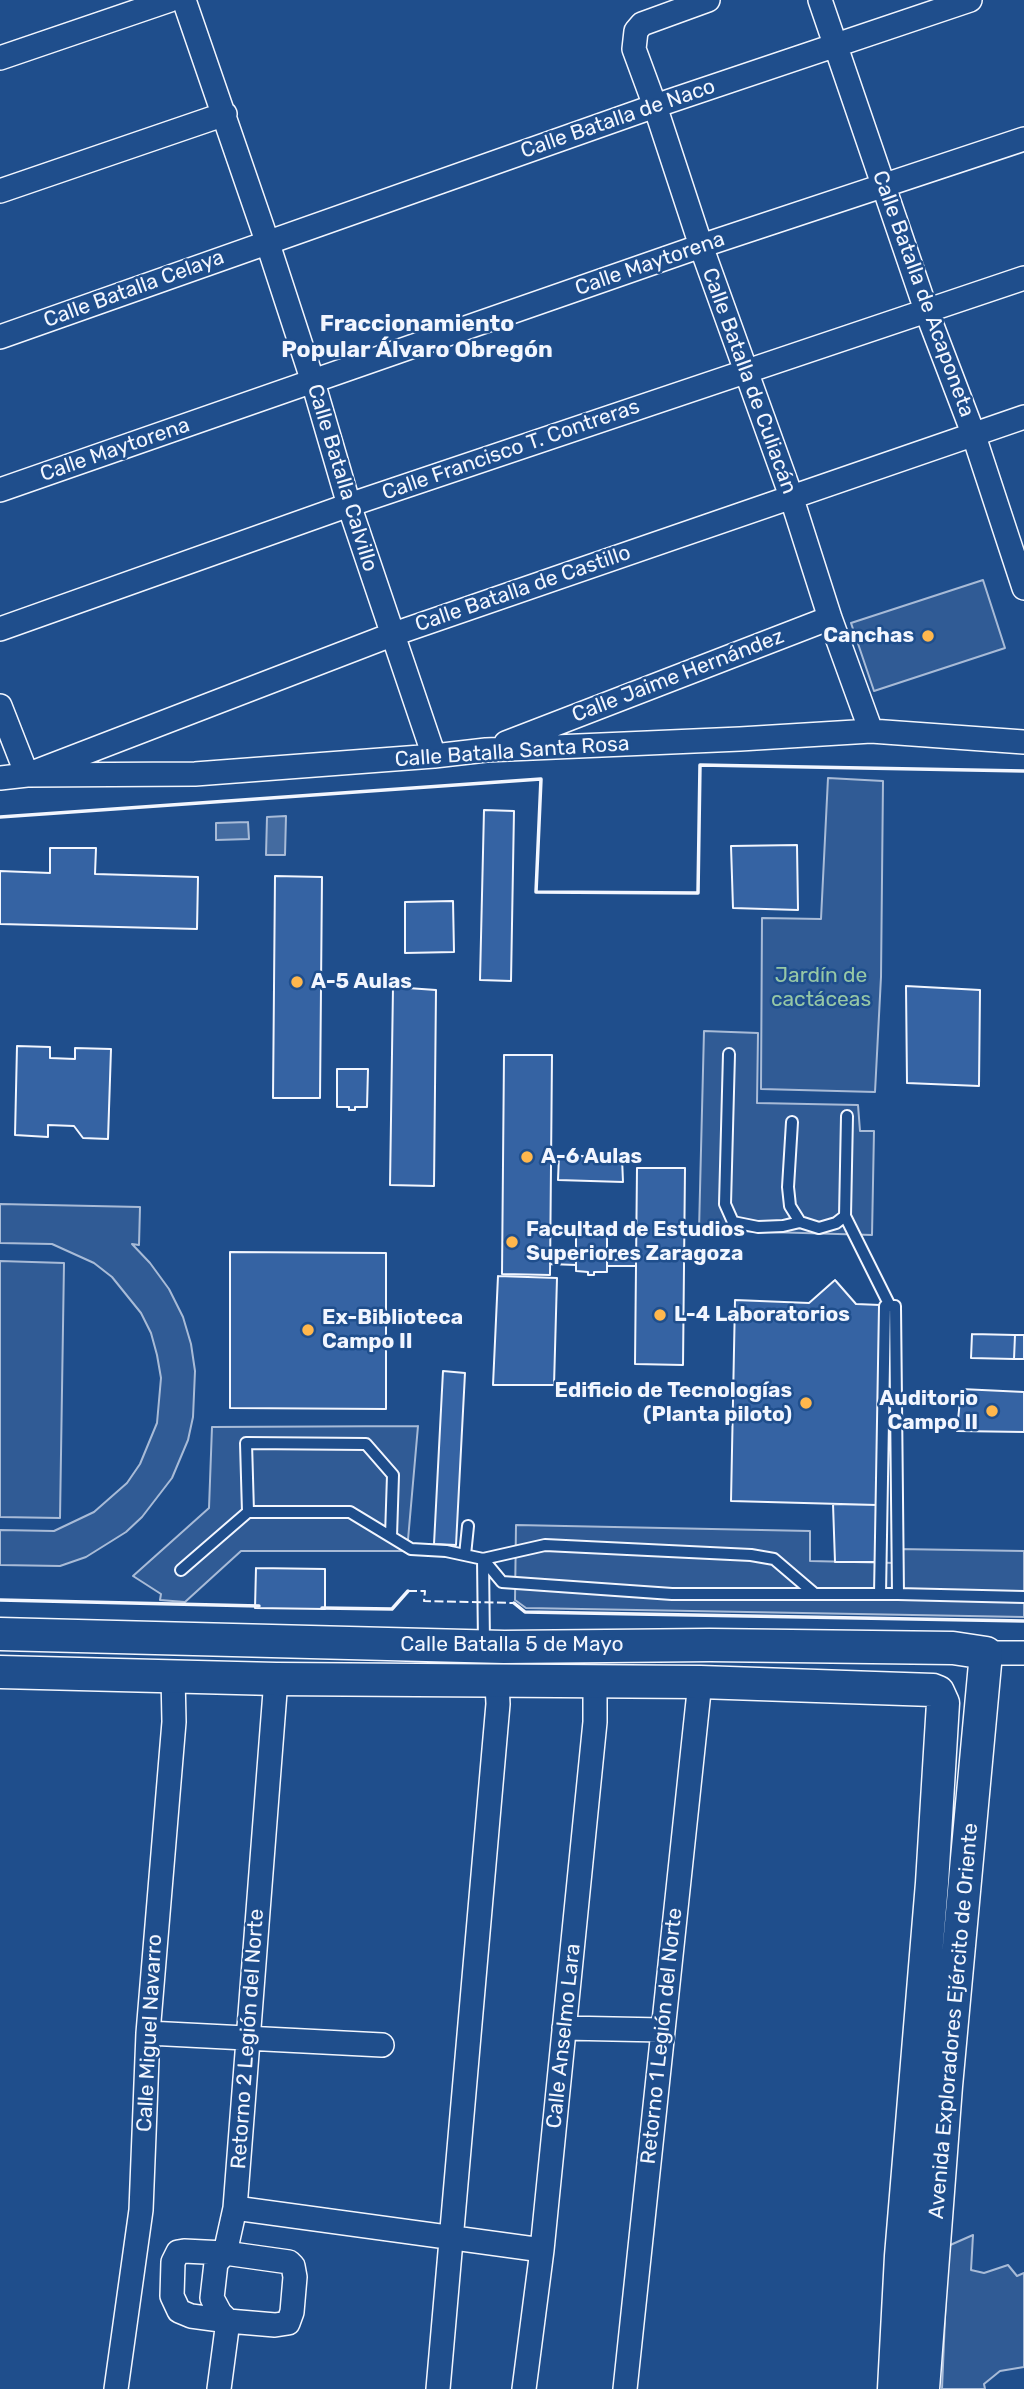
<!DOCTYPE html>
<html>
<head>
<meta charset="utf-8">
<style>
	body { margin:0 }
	canvas { display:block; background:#1f4e8c }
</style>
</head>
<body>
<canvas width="1024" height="2389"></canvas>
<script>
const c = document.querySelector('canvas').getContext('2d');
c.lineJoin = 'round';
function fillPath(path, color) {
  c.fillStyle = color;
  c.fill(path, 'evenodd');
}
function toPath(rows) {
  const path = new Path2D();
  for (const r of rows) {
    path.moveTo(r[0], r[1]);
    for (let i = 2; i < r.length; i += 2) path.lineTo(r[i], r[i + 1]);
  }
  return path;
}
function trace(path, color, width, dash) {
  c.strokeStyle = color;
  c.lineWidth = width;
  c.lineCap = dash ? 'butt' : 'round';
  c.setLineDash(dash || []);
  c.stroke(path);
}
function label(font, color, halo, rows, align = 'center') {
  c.font = font + ' Rubik,sans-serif';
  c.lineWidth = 5;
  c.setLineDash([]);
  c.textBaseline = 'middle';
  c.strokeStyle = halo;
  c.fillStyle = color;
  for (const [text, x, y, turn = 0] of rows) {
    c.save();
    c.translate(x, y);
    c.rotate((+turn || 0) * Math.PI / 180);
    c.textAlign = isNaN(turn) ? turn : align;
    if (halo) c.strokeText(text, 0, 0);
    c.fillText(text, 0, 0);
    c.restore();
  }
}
const built = toPath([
	[983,580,1005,648,874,691,851,623,983,580],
	[828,778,883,781,881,977,875,1092,761,1089,762,918,821,919,828,778],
	[704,1031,758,1033,757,1103,858,1105,860,1131,874,1131,872,1235,699,1230,704,1031],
	[0,1204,140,1207,139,1245,132,1244,150,1263,169,1289,183,1317,191,1344,195,1371,193,1417,188,1440,172,1478,142,1517,126,1532,86,1557,60,1566,0,1565,0,1530,54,1531,94,1512,127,1483,140,1464,157,1423,161,1378,157,1355,151,1333,141,1313,112,1277,94,1263,52,1244,0,1243,0,1204],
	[0,1261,64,1263,60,1518,0,1517,0,1261],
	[418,1426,407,1551,241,1551,185,1602,160,1600,161,1594,133,1576,209,1508,212,1427,418,1426],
	[516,1525,810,1531,810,1561,897,1563,897,1549,1024,1551,1024,1617,526,1608,515,1600,516,1525],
	[973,2235,971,2270,984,2273,1008,2265,1017,2276,1024,2273,1024,2367,1000,2371,984,2384,985,2389,942,2389,948,2246,973,2235]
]);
const water = toPath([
	[286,816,285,855,266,855,267,817,286,816],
	[248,822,249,839,216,840,216,823,248,822]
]);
const building = toPath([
	[484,810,514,811,511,981,480,980,484,810],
	[797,845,798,910,733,908,731,846,797,845],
	[50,848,96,848,95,874,198,877,197,929,0,924,0,871,50,873,50,848],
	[275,876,322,877,320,1098,273,1098,275,876],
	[453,901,454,952,405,953,405,902,453,901],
	[906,986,980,990,979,1086,907,1083,906,986],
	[393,987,436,990,434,1186,390,1185,393,987],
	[17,1046,50,1047,50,1058,75,1059,75,1048,111,1049,108,1139,83,1138,74,1126,48,1125,48,1137,15,1135,17,1046],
	[504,1055,552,1055,550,1275,502,1274,504,1055],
	[337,1069,368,1069,367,1107,355,1107,355,1110,349,1110,349,1107,337,1107,337,1069],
	[559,1155,622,1158,623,1182,558,1180,559,1155],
	[637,1168,685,1168,683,1365,635,1364,637,1168],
	[576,1234,607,1234,607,1272,594,1272,594,1275,588,1275,588,1272,576,1271,576,1234],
	[230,1252,386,1253,386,1409,230,1408,230,1252],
	[550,1258,576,1259,576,1265,550,1264,550,1258],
	[636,1259,636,1266,607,1266,607,1260,636,1259],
	[498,1276,557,1278,554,1385,493,1385,498,1276],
	[835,1280,856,1304,880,1305,877,1505,731,1501,735,1300,809,1303,835,1280],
	[972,1334,1015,1335,1014,1359,971,1358,972,1334],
	[1015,1335,1024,1335,1024,1359,1014,1359,1015,1335],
	[443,1371,465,1373,456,1545,434,1544,443,1371],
	[961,1389,1024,1392,1024,1432,957,1431,961,1389],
	[833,1504,877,1505,877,1562,835,1562,833,1504],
	[256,1568,325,1569,325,1609,255,1608,256,1568]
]);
const lane = toPath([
	[729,1054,725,1204,733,1222,758,1227,783,1226,800,1222],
	[847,1116,845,1216,890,1306],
	[792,1122,788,1187,790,1206,800,1222,819,1228,836,1223,845,1216],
	[248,1512,246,1443,366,1444,393,1475,391,1536],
	[545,1545,751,1555,774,1559,815,1594,672,1594,502,1582,483,1559,545,1545],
	[465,1555,468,1526],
	[181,1570,248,1512,350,1512,411,1549,446,1551,483,1559,484,1644],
	[815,1594,898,1594,895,1306,885,1306,880,1594],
	[898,1594,1024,1597]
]);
const street = toPath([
	[184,0,267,241,313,382,349,505,434,756],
	[708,0,642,24,636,31,634,49,655,106,701,246,791,496,830,618,871,731],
	[820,0,926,310,973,433,1024,588],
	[0,58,170,0],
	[0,191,225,114],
	[0,337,655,106,970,0],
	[0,490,701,246,1024,139],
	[0,629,349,505,1024,278],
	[0,706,27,775,391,635,1024,417],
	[506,743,830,618],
	[0,778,27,775,195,774,434,756,486,750,740,739,871,731,1024,742],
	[986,1653,1024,1653],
	[564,2028,662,2030],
	[148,2033,382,2045],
	[235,2208,542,2250],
	[184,2251,225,2253,289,2262,293,2266,295,2277,292,2312,288,2323,275,2325,228,2321,191,2316,179,2311,172,2296,173,2262,178,2252,184,2251],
	[116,2389,141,2210,148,2033,174,1722,173,1675],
	[219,2389,228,2321,220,2313,212,2298,216,2263,225,2253,235,2208,276,1679],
	[438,2389,498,1704,497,1682],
	[524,2389,542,2250,595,1722,595,1682],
	[625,2389,700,1682]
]);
const secondary = toPath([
	[0,1634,504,1647,710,1645,953,1648,986,1653,946,2086,923,2389],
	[0,1672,276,1679,700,1682,933,1690,938,1692,943,1703,932,1883,901,2256,894,2389]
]);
const fence = toPath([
	[408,1591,425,1591,424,1601,514,1603]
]);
const wall = toPath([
	[0,817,541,779,536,892,698,893,700,765,1024,771],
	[0,1600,259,1606],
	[514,1603,525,1612,1024,1621],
	[322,1608,392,1609,408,1591]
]);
const markers = [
	[928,636,7,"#ffb74d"],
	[297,982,7,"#ffb74d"],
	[527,1157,7,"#ffb74d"],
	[512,1242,7,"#ffb74d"],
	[660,1315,7,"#ffb74d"],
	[308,1330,7,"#ffb74d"],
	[806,1403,7,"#ffb74d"],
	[992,1411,7,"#ffb74d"]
];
const streetNames = [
	["Calle Batalla de Naco",618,119,-19],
	["Calle Maytorena",650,264,-19],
	["Calle Batalla Celaya",134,289,-20],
	["Calle Batalla de Acaponeta",923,294,70],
	["Calle Batalla de Culiacán",749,381,70],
	["Calle Maytorena",115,450,-19],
	["Calle Francisco T. Contreras",511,450,-19],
	["Calle Batalla Calvillo",342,478,73],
	["Calle Batalla de Castillo",523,589,-19],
	["Calle Jaime Hernández",678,676,-21],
	["Calle Batalla Santa Rosa",512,752,-4],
	["Calle Batalla 5 de Mayo",512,1645],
	["Avenida Exploradores Ejército de Oriente",954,2021,-85],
	["Calle Miguel Navarro",150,2033,-87],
	["Calle Anselmo Lara",564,2036,-84],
	["Retorno 1 Legión del Norte",662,2036,-84],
	["Retorno 2 Legión del Norte",248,2039,-86]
];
const poiNames = [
	["Canchas",914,636,"right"],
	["A-5 Aulas",311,982],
	["A-6 Aulas",541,1157],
	["Facultad de Estudios",526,1230],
	["Superiores Zaragoza",526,1254],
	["L-4 Laboratorios",674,1315],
	["Ex-Biblioteca",322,1318],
	["Campo II",322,1342],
	["Edificio de Tecnologías",792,1391,"right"],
	["(Planta piloto)",792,1415,"right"],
	["Auditorio",978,1399,"right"],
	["Campo II",978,1423,"right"]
];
const parkNames = [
	["Jardín de",821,976],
	["cactáceas",821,1000]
];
const neighbourhoodNames = [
	["Fraccionamiento",417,324],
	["Popular Álvaro Obregón",417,350]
];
fillPath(built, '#305b95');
trace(built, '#a8bbd7', 2);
fillPath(water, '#446ba0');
trace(water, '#a8bbd7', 2);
fillPath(building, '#3563a3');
trace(building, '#f2f6ff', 2);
trace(lane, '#f2f6ff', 14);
trace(street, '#f2f6ff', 26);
trace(secondary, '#f2f6ff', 35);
trace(lane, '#1f4e8c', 10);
trace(street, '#1f4e8c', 23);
trace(secondary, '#1f4e8c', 32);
trace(fence, '#f2f6ff', 2, [9, 3.5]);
trace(wall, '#f2f6ff', 3.5);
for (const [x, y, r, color] of markers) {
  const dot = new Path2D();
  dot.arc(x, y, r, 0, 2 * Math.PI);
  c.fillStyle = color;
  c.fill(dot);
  trace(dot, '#1f4e8c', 2.5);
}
label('21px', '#f2f6ff', '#1f4e8c', streetNames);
label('bold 21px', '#f2f6ff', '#1f4e8c', poiNames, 'left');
label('21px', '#97c8a6', '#1f4e8c', parkNames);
label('bold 23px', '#f2f6ff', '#1f4e8c', neighbourhoodNames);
</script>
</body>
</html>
